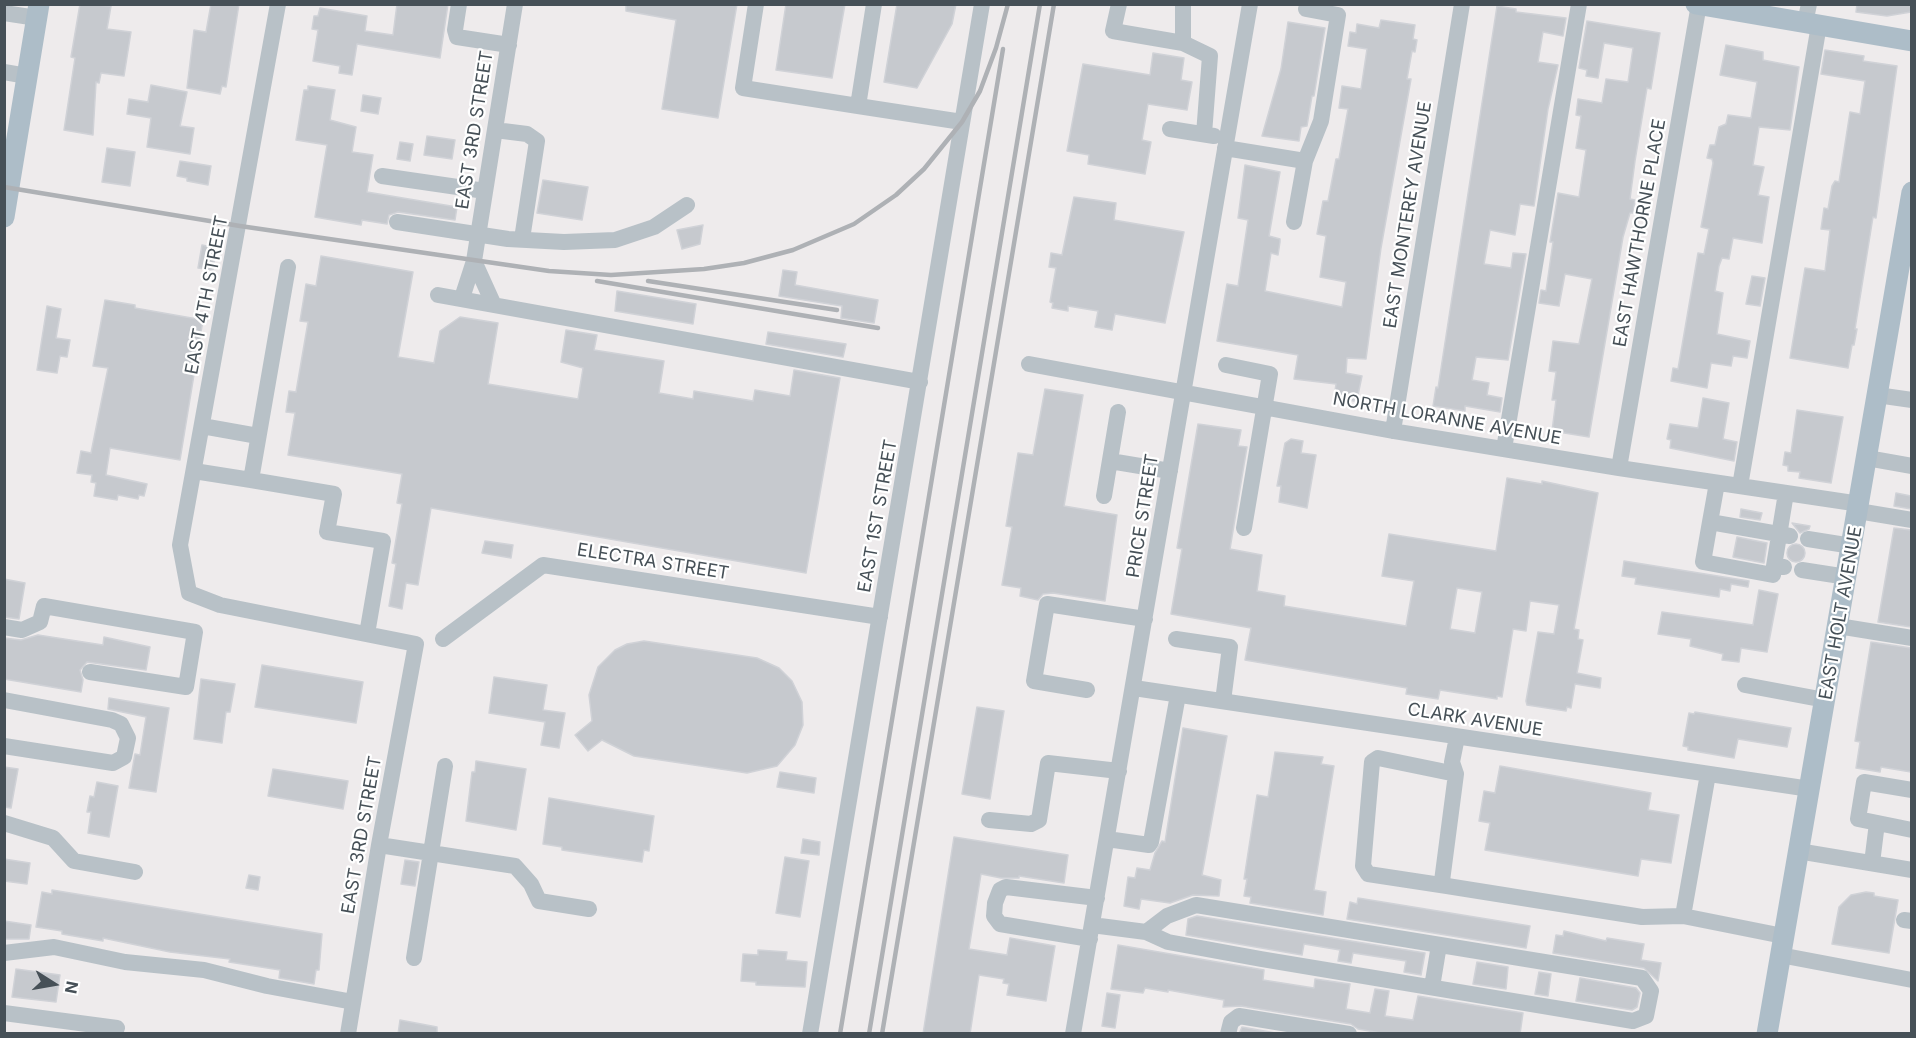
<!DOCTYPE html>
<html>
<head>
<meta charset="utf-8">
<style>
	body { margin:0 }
	#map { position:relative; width:1916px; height:1038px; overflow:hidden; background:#eeebec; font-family:Inter,sans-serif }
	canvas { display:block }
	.frame { position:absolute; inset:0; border:6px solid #465057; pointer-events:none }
	.north { position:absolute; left:24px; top:954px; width:60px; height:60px; -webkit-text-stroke:4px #fff; paint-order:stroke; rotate:101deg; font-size:16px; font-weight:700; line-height:24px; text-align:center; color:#465057 }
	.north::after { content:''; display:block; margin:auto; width:21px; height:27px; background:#465057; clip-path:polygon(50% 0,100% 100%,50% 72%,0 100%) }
</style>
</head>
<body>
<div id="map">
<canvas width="1916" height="1038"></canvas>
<div class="frame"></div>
<div class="north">N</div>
</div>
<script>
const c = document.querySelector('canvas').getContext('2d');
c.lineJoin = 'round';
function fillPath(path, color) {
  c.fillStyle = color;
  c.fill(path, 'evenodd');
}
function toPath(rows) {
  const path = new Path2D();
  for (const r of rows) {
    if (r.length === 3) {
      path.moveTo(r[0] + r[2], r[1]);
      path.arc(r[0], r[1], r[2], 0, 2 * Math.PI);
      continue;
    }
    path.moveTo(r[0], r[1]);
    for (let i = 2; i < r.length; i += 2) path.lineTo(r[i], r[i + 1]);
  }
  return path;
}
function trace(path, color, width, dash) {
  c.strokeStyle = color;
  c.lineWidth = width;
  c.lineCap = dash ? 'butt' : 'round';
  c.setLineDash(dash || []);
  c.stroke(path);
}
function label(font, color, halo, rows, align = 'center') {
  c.font = font + ' Inter,sans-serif';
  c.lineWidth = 4.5;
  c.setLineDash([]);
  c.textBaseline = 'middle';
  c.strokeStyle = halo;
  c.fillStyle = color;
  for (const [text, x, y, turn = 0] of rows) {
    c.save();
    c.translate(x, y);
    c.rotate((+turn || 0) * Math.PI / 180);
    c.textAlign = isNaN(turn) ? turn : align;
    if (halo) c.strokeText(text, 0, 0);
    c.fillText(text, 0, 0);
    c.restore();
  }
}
const building = toPath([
	[80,4,111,6,107,29,131,32,124,76,101,73,99,83,96,82,93,135,64,130,75,58,71,57,80,4],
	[211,4,239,4,226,87,222,86,220,94,187,88,194,30,206,32,211,4],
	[397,4,448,4,440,58,357,44,352,75,339,73,340,66,313,61,318,30,312,29,314,16,318,16,320,8,367,16,365,31,393,35,397,4],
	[626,4,737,4,718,118,662,109,676,20,626,11,626,4],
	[786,4,845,4,832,78,776,70,786,4],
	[897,4,956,4,952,24,917,88,884,82,897,4],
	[1857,4,1911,4,1911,12,1887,16,1856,12,1857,4],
	[1497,6,1516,9,1516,12,1566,18,1563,36,1543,32,1538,62,1558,65,1548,109,1534,206,1520,204,1515,235,1490,230,1484,264,1511,268,1513,253,1526,254,1508,360,1476,357,1472,380,1489,383,1487,395,1502,398,1500,412,1465,406,1465,411,1433,406,1436,387,1438,388,1497,6],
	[1381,20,1415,25,1413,39,1417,40,1415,52,1412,51,1407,79,1411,79,1381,248,1366,359,1347,358,1346,373,1362,376,1358,395,1355,394,1354,401,1334,398,1336,384,1294,379,1298,355,1217,341,1227,284,1238,286,1248,220,1238,218,1245,165,1280,172,1269,236,1280,239,1280,242,1278,255,1271,253,1265,291,1342,307,1346,282,1320,277,1326,236,1317,234,1323,201,1328,201,1336,159,1339,159,1348,109,1339,108,1342,86,1361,89,1367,49,1348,46,1350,32,1356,33,1357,24,1379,28,1381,20],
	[1587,21,1660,33,1651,89,1647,88,1635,161,1630,199,1635,200,1633,213,1630,213,1623,237,1589,437,1552,431,1556,400,1552,400,1556,372,1549,371,1553,341,1579,344,1592,279,1565,274,1559,306,1539,303,1541,290,1546,291,1553,242,1550,242,1558,193,1579,197,1586,150,1576,148,1581,116,1576,115,1578,99,1602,103,1606,79,1628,82,1633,48,1604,43,1598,78,1586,76,1587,70,1579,68,1587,21],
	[1288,22,1325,28,1314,96,1312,96,1307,126,1301,127,1299,141,1262,136,1281,69,1288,22],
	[1726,45,1763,52,1763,60,1799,67,1790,130,1759,127,1753,165,1764,167,1758,195,1769,197,1762,243,1733,238,1729,259,1722,258,1719,266,1715,291,1723,293,1717,334,1750,341,1747,358,1733,356,1731,366,1711,363,1707,388,1671,381,1673,368,1678,369,1698,253,1704,254,1709,229,1701,227,1713,163,1712,159,1707,158,1710,145,1715,145,1719,127,1726,124,1728,115,1751,118,1757,82,1720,75,1726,45],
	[1825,50,1864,56,1863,61,1897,66,1876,218,1873,217,1855,329,1857,329,1854,345,1852,345,1848,368,1790,358,1805,268,1825,271,1830,230,1821,229,1824,208,1828,209,1832,186,1835,181,1839,182,1850,112,1860,114,1865,81,1821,74,1825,50],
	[1153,53,1184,58,1181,80,1192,82,1187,110,1148,104,1142,140,1151,142,1145,174,1088,164,1089,155,1067,151,1083,64,1150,75,1153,53],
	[151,85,187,92,180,126,194,128,190,154,147,147,151,118,127,114,129,99,148,102,151,85],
	[308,86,335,90,330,120,356,127,352,152,373,155,367,192,457,207,455,220,398,212,389,215,387,224,362,220,361,225,315,217,327,145,296,140,304,90,308,90,308,86],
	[363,95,381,98,378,114,361,111,363,95],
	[427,136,455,140,452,159,424,155,427,136],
	[400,142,413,144,410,161,397,159,400,142],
	[107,148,135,152,130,186,102,182,107,148],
	[180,161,211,166,208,185,187,181,187,178,177,176,180,161],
	[543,180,588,187,582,220,537,213,543,180],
	[1074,197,1116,203,1114,220,1184,232,1165,323,1115,314,1112,330,1095,327,1098,311,1068,306,1068,311,1052,308,1053,303,1050,302,1056,268,1049,267,1051,253,1062,255,1074,197],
	[703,225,700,244,682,249,677,230,703,225],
	[202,245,216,248,213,270,198,268,202,245],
	[321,256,413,272,398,357,434,363,440,331,460,317,498,323,488,384,578,399,583,368,561,362,566,330,597,335,594,350,664,361,659,393,693,399,694,391,753,401,755,390,790,396,794,370,840,378,806,573,431,508,418,585,406,583,402,609,389,606,396,564,392,563,402,504,397,503,402,474,288,455,295,413,286,412,289,391,296,392,308,322,300,321,306,284,316,286,321,256],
	[783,270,797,272,795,285,878,300,874,323,841,318,842,306,779,296,783,270],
	[1752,276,1765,278,1760,306,1746,304,1752,276],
	[617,291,696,304,693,324,615,311,617,291],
	[105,300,135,305,135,308,203,320,180,460,110,448,106,475,147,484,144,496,139,495,138,499,118,495,117,500,94,496,96,483,91,482,92,475,77,473,81,451,91,453,108,368,93,366,105,300],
	[47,306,61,309,56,338,70,340,67,357,60,356,57,373,37,370,47,306],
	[768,332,846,344,843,357,766,344,768,332],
	[1045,389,1083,395,1064,506,1117,515,1105,601,1053,593,1043,594,1038,600,1020,596,1021,588,1002,585,1012,527,1006,526,1018,453,1033,455,1045,389],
	[1703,398,1729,403,1723,439,1737,442,1734,461,1670,448,1671,440,1667,439,1670,424,1698,428,1703,398],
	[1797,410,1843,417,1831,483,1799,478,1800,472,1788,471,1788,466,1783,465,1785,452,1791,453,1797,410],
	[1198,424,1241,430,1238,446,1247,447,1230,549,1262,555,1257,591,1285,596,1284,606,1406,626,1414,581,1382,576,1389,534,1496,551,1507,478,1542,484,1542,481,1598,493,1574,629,1579,630,1578,639,1583,640,1577,673,1601,678,1600,688,1575,684,1571,708,1567,707,1566,711,1527,705,1526,701,1538,632,1554,634,1559,605,1530,601,1526,631,1513,629,1502,697,1497,696,1497,699,1440,690,1438,699,1406,694,1407,688,1245,660,1251,628,1171,614,1182,549,1177,548,1198,424],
	[1457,588,1482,592,1475,633,1450,629,1457,588],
	[1291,439,1303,441,1301,453,1316,455,1307,508,1279,502,1281,486,1277,486,1285,443,1291,439],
	[1896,493,1911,496,1911,509,1894,506,1896,493],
	[1741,509,1762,513,1760,520,1740,517,1741,509],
	[1792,523,1810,526,1809,529,1800,533,1792,523],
	[1894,528,1911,530,1911,627,1878,622,1894,528],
	[1737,537,1767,543,1764,563,1733,557,1737,537],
	[485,541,513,545,511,558,482,553,485,541],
	[1796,553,9],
	[1624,561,1749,581,1748,587,1731,584,1730,591,1720,589,1719,597,1635,584,1636,578,1622,576,1624,561],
	[4,579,25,583,19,619,4,617,4,579],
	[1759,590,1778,594,1767,652,1741,648,1739,662,1722,660,1723,654,1690,646,1691,639,1658,634,1662,612,1753,625,1759,590],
	[38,635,103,645,104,637,150,647,146,670,87,662,80,670,83,680,81,692,4,679,4,638,21,640,38,635],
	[644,641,757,658,779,668,792,681,802,702,803,725,795,745,777,766,747,773,634,756,602,740,588,751,575,735,592,721,589,695,598,667,615,650,627,644,644,641],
	[1871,642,1911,648,1911,772,1881,767,1880,772,1856,768,1860,742,1855,741,1871,642],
	[262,665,363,682,356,723,255,707,262,665],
	[494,677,547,685,543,710,565,713,559,748,541,745,545,722,489,713,494,677],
	[201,679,235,684,230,712,226,712,222,743,194,739,201,679],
	[109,698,169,708,156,792,129,788,135,754,140,755,146,717,108,709,109,698],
	[977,707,1004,711,990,799,962,794,977,707],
	[1695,712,1791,728,1787,747,1738,739,1734,758,1688,750,1688,747,1683,746,1689,713,1694,714,1695,712],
	[1183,728,1227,736,1202,875,1221,880,1219,896,1193,895,1170,903,1141,899,1139,909,1124,906,1128,877,1135,878,1137,868,1150,870,1155,853,1162,841,1165,842,1183,728],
	[1275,752,1323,757,1321,764,1334,766,1314,890,1326,892,1323,915,1250,903,1251,897,1244,896,1247,879,1244,879,1257,795,1268,797,1275,752],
	[476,761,526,769,516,830,466,821,472,772,475,772,476,761],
	[1500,766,1651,793,1648,810,1679,815,1671,863,1641,859,1638,876,1485,850,1490,823,1479,821,1484,791,1495,793,1500,766],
	[4,767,18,769,11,808,4,807,4,767],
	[273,769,348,781,343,809,268,796,273,769],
	[780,772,816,778,814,793,777,787,780,772],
	[97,782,118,786,109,837,88,833,91,812,87,812,90,796,94,797,97,782],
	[549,798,654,816,649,851,644,850,642,862,562,850,562,847,543,844,549,798],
	[954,837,1068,855,1064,883,1019,876,1019,878,1001,878,981,874,969,949,1007,955,1010,938,1055,946,1046,1001,1007,995,1009,984,1003,983,1004,979,979,975,970,1034,923,1034,954,837],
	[803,839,820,842,819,855,801,853,803,839],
	[785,857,809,861,800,917,776,913,785,857],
	[4,859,30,863,27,884,4,881,4,859],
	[405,860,419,862,415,886,401,884,405,860],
	[249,875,260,877,258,890,246,888,249,875],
	[52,890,322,934,319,970,316,970,314,984,279,978,280,970,229,962,230,959,170,952,103,938,103,941,62,934,62,931,36,927,42,892,52,894,52,890],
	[1866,892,1874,893,1874,896,1898,900,1889,953,1832,944,1839,907,1851,895,1866,892],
	[1358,898,1530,926,1526,948,1347,919,1350,902,1357,904,1358,898],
	[1197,916,1425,953,1421,975,1404,972,1406,961,1353,953,1351,963,1338,961,1340,950,1304,944,1302,955,1186,935,1188,919,1197,916],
	[4,921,31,925,29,939,4,939,4,921],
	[1564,931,1606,941,1607,938,1644,944,1641,960,1661,963,1658,981,1644,968,1553,953,1556,935,1563,936,1564,931],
	[1118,945,1264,970,1263,980,1314,988,1315,979,1350,984,1346,1009,1370,1013,1375,989,1389,991,1385,1016,1413,1020,1418,996,1523,1013,1520,1034,1386,1034,1358,1029,1351,1024,1241,1006,1223,1007,1224,1000,1168,990,1168,992,1145,988,1143,993,1111,989,1118,945],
	[758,950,787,952,786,960,807,962,805,987,756,985,756,982,741,981,743,954,758,955,758,950],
	[1477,962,1508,967,1506,989,1473,984,1477,962],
	[16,969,60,975,56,1002,12,997,16,969],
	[1539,972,1551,974,1548,996,1535,994,1539,972],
	[1580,978,1636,988,1640,993,1637,1007,1632,1010,1576,1001,1580,978],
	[1107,993,1120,995,1115,1028,1102,1026,1107,993],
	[400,1020,437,1027,437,1034,398,1034,400,1020],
	[1242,1027,1281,1034,1239,1034,1242,1027]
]);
const minor = toPath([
	[278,4,180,545,189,593,220,605,416,644,379,845,348,1034],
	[459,4,455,30,457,37,509,45],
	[756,4,743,88,858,106,874,4],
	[1119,4,1113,31,1183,43,1210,56,1204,134],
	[1183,4,1183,43],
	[4,13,37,18],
	[1805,23,1809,4],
	[4,72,27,76],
	[858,106,962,122],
	[1170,129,1214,136],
	[495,130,527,134,537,141,522,239],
	[1225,148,1305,161,1294,222],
	[1305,161,1321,121,1338,15,1306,9],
	[382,176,485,191],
	[397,222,508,239,564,242,615,240,654,227,687,205],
	[474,261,493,303],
	[288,267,251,480,334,494,327,532,383,541,367,634],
	[438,295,920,382],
	[462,298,474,261,515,4],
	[1029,364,1393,431,1619,468,1860,504],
	[1226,365,1270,374,1244,528],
	[1877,395,1912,400],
	[202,426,258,436],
	[1393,431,1462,4],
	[1504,449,1579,4],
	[1867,458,1912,466],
	[1110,461,1170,471],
	[1619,468,1699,4],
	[194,471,251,480],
	[1717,483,1710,522,1790,536],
	[1740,486,1819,25],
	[1104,496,1118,412],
	[1858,511,1912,520],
	[1710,522,1703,562,1773,575,1774,566],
	[1808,539,1852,546],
	[1784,567,1774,566,1786,493],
	[1802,570,1847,577],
	[1838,626,1912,638],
	[4,627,22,630,40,622,44,606,195,632,186,687,90,672],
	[443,639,543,565,880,617],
	[1176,639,1230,647,1223,701],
	[1745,685,1825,700],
	[1134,688,1810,789],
	[1087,690,1034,681,1047,604,1145,619],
	[4,700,112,720,121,724,128,738,124,757,113,763,4,746],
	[1457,737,1452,762,1456,774,1442,881,1447,886,1642,917,1683,916],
	[1708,774,1683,916,1783,936],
	[1912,790,1864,782,1858,819,1912,830],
	[989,820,1031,824,1039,820,1048,763,1119,771],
	[4,823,53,838,74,861,135,872],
	[1107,839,1149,845,1151,842,1178,695],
	[379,845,515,866,531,884,539,901,589,909],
	[1798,851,1912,870],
	[1872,863,1877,823],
	[1447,886,1368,874,1363,866,1372,762,1378,758,1456,774],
	[1904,920,1912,921],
	[1092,925,1146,932,1168,942,1261,959,1633,1021,1646,1016,1651,991,1642,978,1196,905,1167,916,1146,932],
	[1090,939,1000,924,994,916,995,903,1000,890,1006,887,1097,898],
	[4,953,54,947,125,962,204,970,267,986,353,1002],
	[1780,955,1912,980],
	[414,958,445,766],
	[1432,987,1439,945],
	[4,1013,117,1028],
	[810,1034,982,4],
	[1073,1034,1250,4],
	[1228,1034,1231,1022,1239,1016,1349,1034]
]);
const major = toPath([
	[1696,4,1912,41],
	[4,217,39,4],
	[1767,1034,1912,192]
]);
const rail = toPath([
	[4,187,240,226,549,271,611,275,704,269,744,263,793,250,854,224,896,195,924,169,962,122,980,91,996,48,1008,4],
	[597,281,878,328],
	[648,281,837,310],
	[840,1034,1003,49],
	[869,1034,1040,4],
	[882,1034,1054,4]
]);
const streetNames = [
	["EAST 3RD STREET",475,130,-81],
	["EAST MONTEREY AVENUE",1408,215,-81],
	["EAST HAWTHORNE PLACE",1640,233,-80],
	["EAST 4TH STREET",207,295,-79],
	["NORTH LORANNE AVENUE",1447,419,10],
	["EAST 1ST STREET",878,516,-80],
	["PRICE STREET",1143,516,-81],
	["ELECTRA STREET",653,562,9],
	["EAST HOLT AVENUE",1841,613,-80],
	["CLARK AVENUE",1475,720,9],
	["EAST 3RD STREET",362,835,-80]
];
fillPath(building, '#c6c9ce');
trace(building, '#d0d2d7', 1.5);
trace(minor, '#b8c1c7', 16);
trace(major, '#adbdc8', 21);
trace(rail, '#aeb1b5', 4.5);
label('18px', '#465057', '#fff', streetNames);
</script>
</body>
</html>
